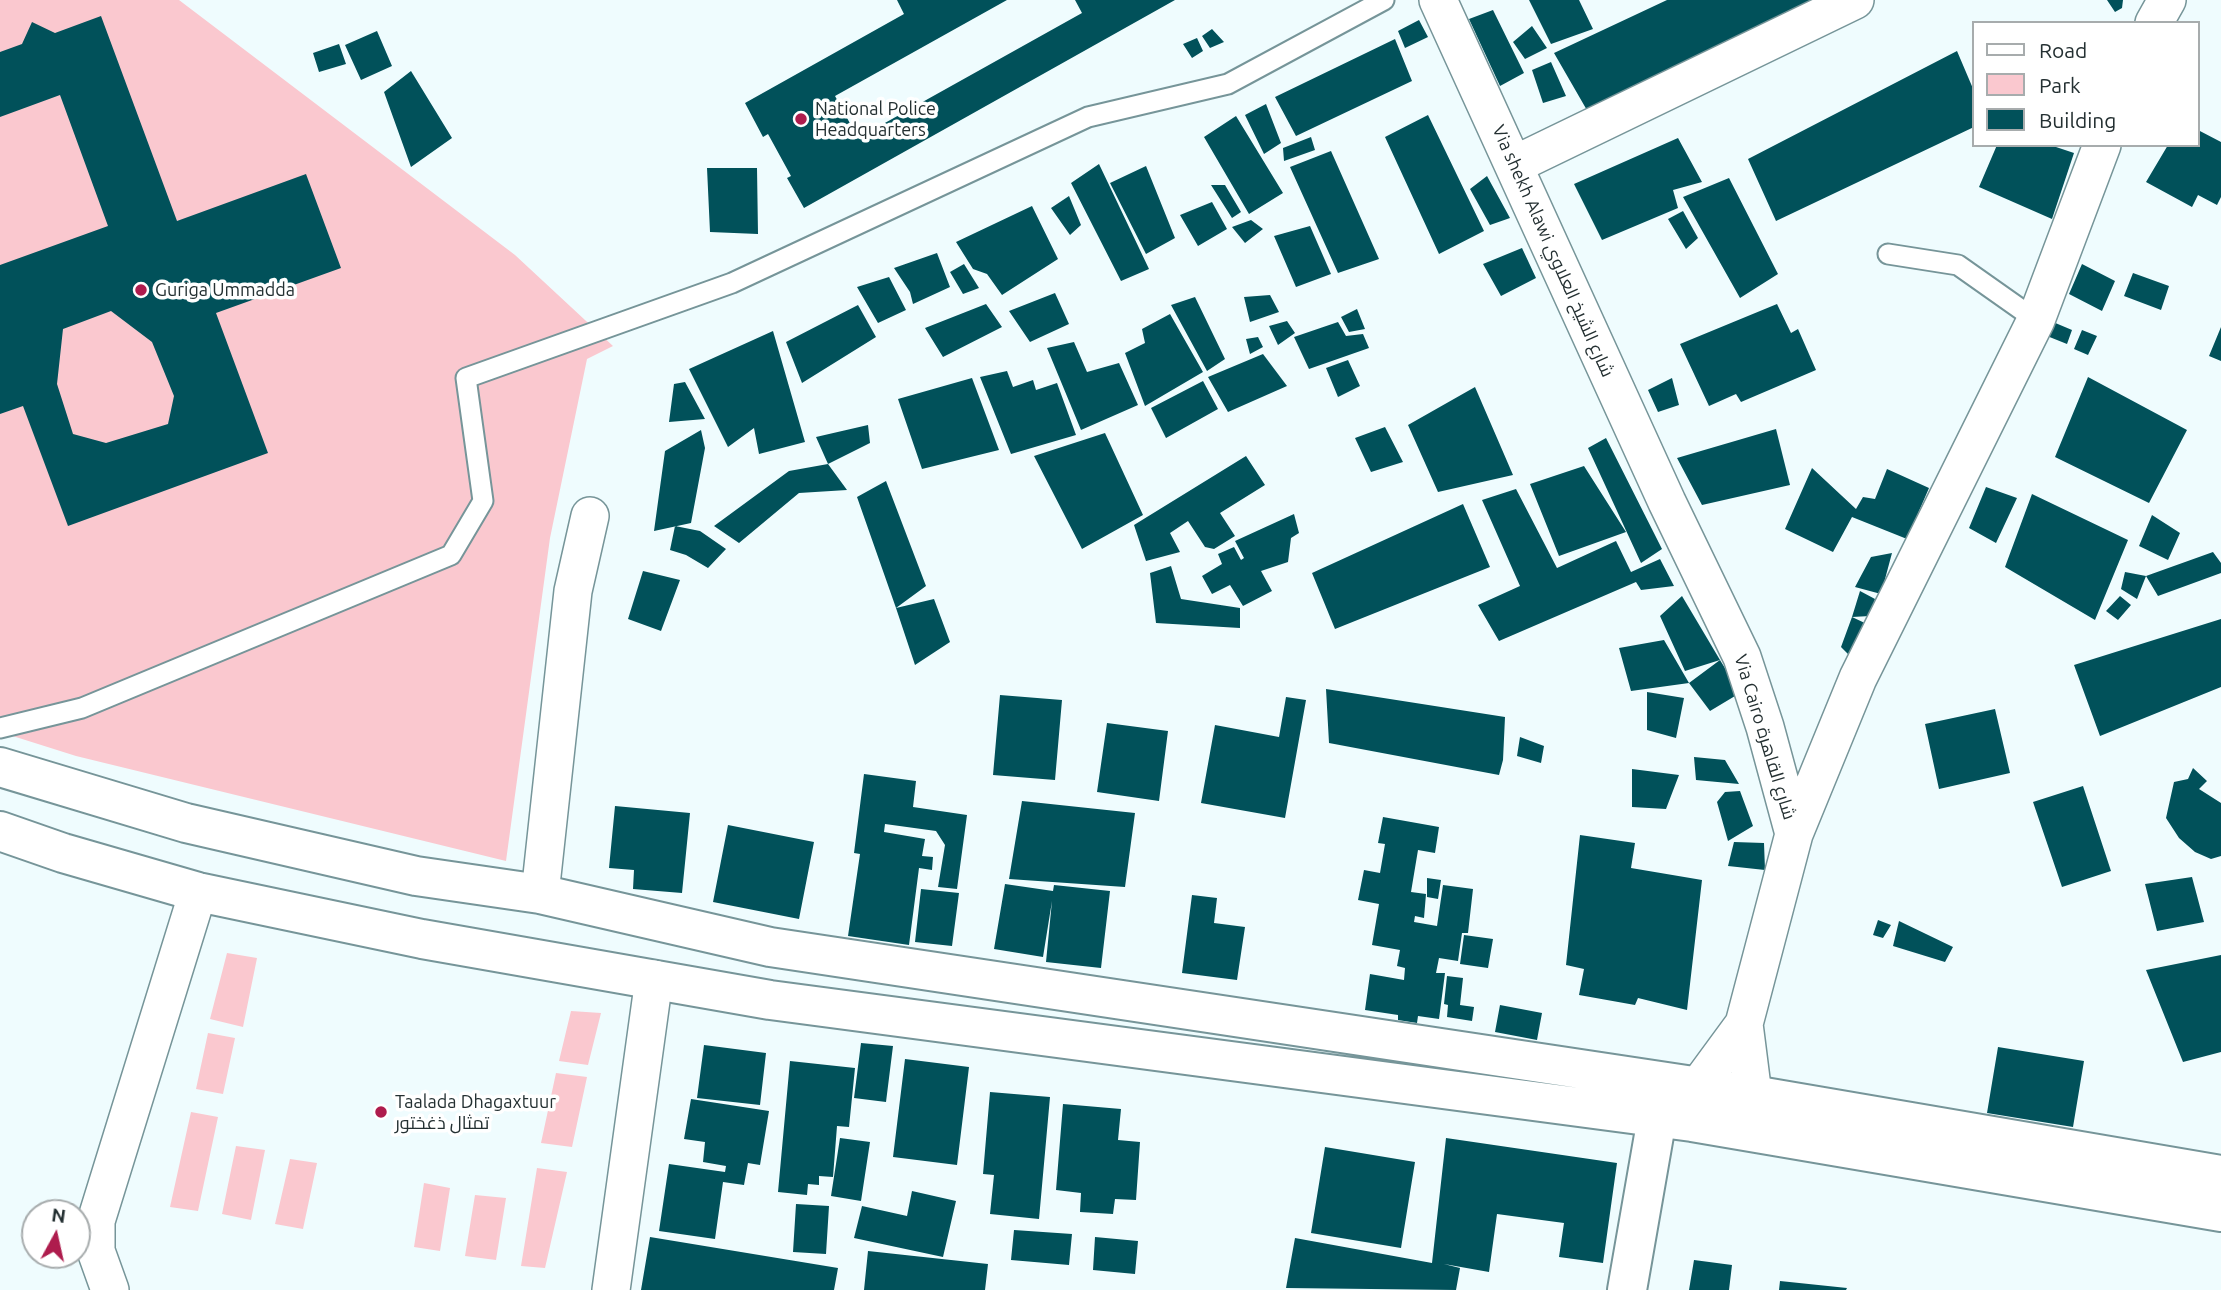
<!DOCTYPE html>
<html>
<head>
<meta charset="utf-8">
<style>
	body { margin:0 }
	#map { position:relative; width:2221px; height:1290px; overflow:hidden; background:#effcfe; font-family:Ubuntu,sans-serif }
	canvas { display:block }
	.legend { position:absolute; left:1972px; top:21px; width:228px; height:126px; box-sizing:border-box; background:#fff; border:2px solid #a7acad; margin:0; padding:9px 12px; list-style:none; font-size:21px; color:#243032 }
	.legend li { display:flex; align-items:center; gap:14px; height:35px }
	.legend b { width:35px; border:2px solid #a7acad }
	.north { position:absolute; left:21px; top:1199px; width:70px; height:70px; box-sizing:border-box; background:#fff; border:2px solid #a7acad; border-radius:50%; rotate:8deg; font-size:19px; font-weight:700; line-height:28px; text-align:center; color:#243032 }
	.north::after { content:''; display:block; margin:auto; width:24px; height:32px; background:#ae1c4d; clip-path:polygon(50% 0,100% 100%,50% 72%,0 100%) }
</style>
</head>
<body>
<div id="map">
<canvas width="2221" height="1290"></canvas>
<ul class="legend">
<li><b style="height:9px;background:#fff"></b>Road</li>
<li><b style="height:19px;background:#fac8cf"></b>Park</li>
<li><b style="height:19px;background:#01515a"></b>Building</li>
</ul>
<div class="north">N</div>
</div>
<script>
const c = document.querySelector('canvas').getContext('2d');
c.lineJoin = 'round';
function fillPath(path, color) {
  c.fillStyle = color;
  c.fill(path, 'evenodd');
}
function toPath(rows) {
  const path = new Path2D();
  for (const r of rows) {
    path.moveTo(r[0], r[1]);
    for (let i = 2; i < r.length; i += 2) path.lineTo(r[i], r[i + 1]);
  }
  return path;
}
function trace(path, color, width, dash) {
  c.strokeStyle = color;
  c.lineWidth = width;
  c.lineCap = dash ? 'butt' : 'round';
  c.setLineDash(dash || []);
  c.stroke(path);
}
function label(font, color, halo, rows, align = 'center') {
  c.font = font + ' Ubuntu,Cairo,sans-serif';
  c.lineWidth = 7;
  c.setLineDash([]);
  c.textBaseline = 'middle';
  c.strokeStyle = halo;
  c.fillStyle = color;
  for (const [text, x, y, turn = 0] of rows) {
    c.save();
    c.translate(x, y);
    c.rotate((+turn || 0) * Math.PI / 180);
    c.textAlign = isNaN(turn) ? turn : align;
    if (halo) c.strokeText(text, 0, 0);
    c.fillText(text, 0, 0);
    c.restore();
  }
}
const green = toPath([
	[0,0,179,0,515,255,613,346,587,359,550,538,506,861,76,756,0,732],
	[227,953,257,958,243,1027,210,1019],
	[571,1011,601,1013,588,1065,559,1061],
	[208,1033,235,1038,223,1094,196,1089],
	[556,1073,587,1077,572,1147,541,1143],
	[191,1112,218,1117,198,1211,170,1207],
	[236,1146,265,1150,251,1220,222,1214],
	[290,1159,317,1163,303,1229,275,1224],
	[537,1168,567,1172,545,1268,521,1266],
	[424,1183,450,1188,440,1251,414,1247],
	[475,1195,506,1198,496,1260,465,1256]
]);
const building = toPath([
	[897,0,1007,0,835,96,858,138,1082,13,1075,0,1175,0,804,208,787,178,791,176,768,134,763,137,745,103,904,14],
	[1529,0,1579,0,1593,29,1551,44],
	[1667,0,1824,0,1588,112,1554,53],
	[2107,0,2123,0,2122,8,2115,12],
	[1493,10,1524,73,1500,86,1469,19],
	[101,16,177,221,306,174,341,268,216,313,268,453,68,526,23,406,0,414,0,265,108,226,60,95,0,117,0,52,22,44,32,22,55,33],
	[111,311,152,342,174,396,168,424,106,443,73,434,57,384,63,329],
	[1419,20,1428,37,1405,48,1398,31],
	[1532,26,1547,48,1525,59,1513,42],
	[1212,29,1224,42,1210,48,1202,36],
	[377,31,392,66,361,80,345,45],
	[1197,38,1203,51,1192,58,1183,44],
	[1395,39,1412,81,1296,136,1275,97],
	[339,44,346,64,319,72,313,53],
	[1957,51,1974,91,1974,127,1776,221,1748,159],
	[1551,62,1566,96,1543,103,1532,70],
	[411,71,452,138,411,167,384,92],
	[1266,104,1281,143,1264,154,1245,115],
	[1428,115,1484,231,1439,254,1385,137],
	[1236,116,1283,193,1249,214,1204,137],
	[2198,130,2221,142,2221,197,2217,205,2198,195,2192,207,2146,182,2168,145,2198,145],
	[1311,137,1315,150,1284,161,1283,148],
	[1678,138,1702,182,1673,190,1678,208,1602,240,1574,184],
	[1997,145,2050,145,2074,153,2052,219,1979,187],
	[1331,151,1379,259,1338,273,1290,167],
	[1099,164,1149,269,1121,281,1071,183],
	[1146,166,1175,238,1146,254,1110,183],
	[707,168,757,168,758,234,710,232],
	[1487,176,1510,218,1490,225,1470,189],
	[1729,178,1778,274,1740,298,1683,197],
	[1211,185,1225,185,1241,212,1232,218],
	[1069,196,1081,225,1070,235,1051,208],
	[1212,202,1227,229,1198,246,1180,215],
	[1032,206,1058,259,1002,295,987,274,973,269,956,242],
	[1683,211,1698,238,1686,249,1668,219],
	[1251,220,1263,229,1245,243,1232,227],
	[1310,226,1331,274,1296,287,1274,236],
	[1522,248,1536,278,1501,296,1483,264],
	[937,253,950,287,913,304,910,292,894,268],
	[964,264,979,288,963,294,950,272],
	[2082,264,2115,281,2102,311,2069,294],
	[2133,273,2169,286,2161,310,2124,296],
	[889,277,906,310,878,323,857,287],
	[1055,293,1069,324,1030,342,1009,311],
	[1270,295,1279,312,1250,322,1244,297],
	[1195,297,1225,359,1207,371,1171,305],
	[986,304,1002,327,943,357,925,328],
	[1777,304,1791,333,1798,329,1816,370,1741,402,1736,394,1709,406,1680,344],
	[858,305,876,337,802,383,786,342],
	[1357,309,1365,329,1349,332,1341,317],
	[1170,314,1203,372,1145,406,1125,353,1145,343,1142,329],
	[1287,321,1295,333,1278,345,1269,326],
	[1338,322,1346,336,1363,334,1369,348,1309,369,1294,337],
	[2053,322,2072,330,2067,344,2047,336],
	[2221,327,2221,361,2209,356],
	[2082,330,2097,336,2088,355,2074,349],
	[773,331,805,442,759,454,754,428,728,447,689,369],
	[1258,337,1263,347,1250,354,1246,339],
	[1074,342,1087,372,1119,363,1138,405,1081,430,1047,348],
	[1263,354,1287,386,1228,412,1208,377],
	[1348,360,1360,386,1338,397,1326,368],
	[1007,371,1013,387,1033,380,1036,390,1057,383,1076,435,1011,454,980,377],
	[2088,377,2187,430,2149,503,2055,457],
	[972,378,999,450,922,469,898,399],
	[1672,378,1679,405,1658,412,1648,390],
	[1203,381,1218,409,1166,438,1151,408],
	[685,382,705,419,669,422,674,384],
	[1475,387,1513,475,1438,492,1408,425],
	[868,425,870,443,828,464,816,437],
	[1385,427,1403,462,1371,472,1355,438],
	[1776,429,1790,485,1702,505,1677,458],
	[701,430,705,448,691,523,654,531,665,451],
	[1105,433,1143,515,1082,549,1034,456],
	[1606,438,1662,549,1641,563,1588,448],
	[1246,456,1265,485,1220,513,1235,536,1214,549,1205,547,1188,521,1170,533,1180,552,1146,561,1134,525],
	[828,464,847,490,799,493,739,543,714,526,789,471],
	[1584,466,1626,532,1559,556,1530,484],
	[1812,468,1856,509,1863,497,1875,499,1887,469,1929,488,1907,539,1852,517,1833,552,1785,529],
	[886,481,926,586,896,608,857,497],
	[1986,487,2017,498,1996,543,1969,528],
	[1516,489,1557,568,1616,541,1631,572,1660,559,1674,586,1641,590,1636,582,1499,641,1478,605,1520,586,1482,500],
	[2032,494,2128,540,2095,620,2005,567],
	[1463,504,1490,567,1335,629,1312,573],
	[1294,514,1299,533,1291,538,1288,562,1261,571,1272,591,1243,606,1230,585,1212,594,1202,576,1222,564,1218,554,1234,547,1241,560,1244,558,1235,541],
	[2152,515,2180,533,2168,560,2139,546],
	[675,526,700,531,726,549,708,568,686,555,670,550],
	[2213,552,2221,563,2221,573,2158,596,2146,576],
	[1892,553,1881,594,1855,587,1871,557],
	[1171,566,1181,599,1240,608,1240,628,1156,623,1150,573],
	[643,571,680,580,661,631,628,619],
	[2125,572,2146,576,2137,599,2121,589],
	[1860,591,1875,599,1870,616,1852,617],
	[1682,596,1720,660,1685,671,1660,616],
	[2120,596,2131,605,2118,620,2106,611],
	[934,599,950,642,915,665,896,608],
	[1852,617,1869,625,1852,658,1841,647],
	[2221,619,2221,687,2100,736,2074,665],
	[1664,640,1689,683,1720,660,1740,693,1710,711,1689,683,1631,691,1619,648],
	[1326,689,1505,717,1503,760,1499,775,1329,743],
	[1647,692,1684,698,1676,738,1647,730],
	[1000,695,1062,700,1055,780,993,775],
	[1286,697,1306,700,1285,818,1201,803,1215,725,1279,737],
	[1995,709,2010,773,1939,789,1925,724],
	[1107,723,1168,731,1159,801,1097,792],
	[1520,737,1544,746,1541,763,1517,756],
	[1694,757,1725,760,1739,784,1696,780],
	[2193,768,2207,781,2199,789,2221,803,2221,856,2211,859,2195,852,2179,838,2166,818,2174,782,2188,779],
	[1632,769,1679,775,1666,809,1632,807],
	[864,774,916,781,913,807,967,815,957,889,938,887,945,845,936,831,885,824,884,832,925,839,922,856,933,857,932,870,919,868,909,945,848,936,860,854,854,853],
	[2083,786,2111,871,2062,887,2033,802],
	[1740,791,1753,826,1728,841,1717,802,1725,792],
	[1022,801,1135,813,1125,887,1009,879],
	[615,806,690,813,682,893,633,889,634,870,609,868],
	[1383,817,1439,827,1435,853,1418,850,1411,892,1426,894,1424,918,1415,916,1414,922,1437,926,1443,885,1473,889,1468,933,1462,933,1458,961,1439,958,1436,973,1445,973,1439,1019,1418,1016,1417,1023,1398,1020,1398,1015,1365,1010,1370,974,1404,980,1405,968,1397,966,1400,950,1372,945,1379,904,1358,900,1364,870,1380,873,1385,844,1378,843],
	[728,825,814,842,799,919,713,902],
	[1580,835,1635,843,1631,868,1702,880,1687,1010,1638,998,1635,1005,1579,995,1584,969,1566,965],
	[1734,842,1764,843,1765,870,1728,866],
	[2192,877,2204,922,2157,931,2145,884],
	[1427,878,1441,880,1438,899,1427,897],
	[1005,884,1053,891,1054,885,1110,891,1101,968,1046,962,1052,901,1043,957,994,949],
	[921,889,959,893,952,946,915,942],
	[1192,895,1217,898,1214,923,1245,927,1237,980,1182,973],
	[1878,920,1891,925,1883,938,1873,935],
	[1899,921,1953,947,1945,962,1893,946],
	[1464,935,1493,939,1488,968,1460,964],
	[2221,955,2221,1052,2183,1062,2146,970],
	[1447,976,1463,978,1460,1005,1474,1007,1472,1021,1447,1017,1448,1005,1444,1004],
	[1500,1005,1542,1013,1537,1040,1495,1032],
	[861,1043,893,1046,886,1102,854,1098],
	[704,1045,766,1053,760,1105,697,1098],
	[1998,1047,2084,1061,2073,1127,1987,1113],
	[905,1059,969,1067,957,1165,893,1157],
	[790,1061,855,1068,849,1127,837,1126,833,1177,819,1176,819,1185,808,1184,807,1195,778,1192],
	[990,1092,1050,1097,1039,1219,990,1214,994,1175,983,1174],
	[691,1099,769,1111,760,1165,748,1163,744,1185,723,1182,715,1239,659,1231,669,1164,725,1172,726,1166,703,1162,705,1142,684,1139],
	[1063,1104,1121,1109,1118,1140,1140,1142,1136,1200,1115,1199,1113,1214,1080,1212,1081,1193,1056,1190],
	[840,1138,870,1142,861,1201,831,1196],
	[1446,1138,1617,1163,1603,1263,1559,1257,1564,1223,1497,1214,1489,1272,1444,1264,1460,1268,1456,1290,1286,1288,1295,1238,1432,1263],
	[1325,1147,1415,1162,1401,1248,1311,1233],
	[912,1191,956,1201,943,1257,854,1238,862,1206,907,1216],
	[796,1204,829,1206,826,1254,793,1252],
	[1014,1230,1072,1234,1069,1265,1011,1260],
	[650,1237,838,1268,834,1290,641,1290],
	[1095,1237,1138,1241,1135,1274,1093,1270],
	[868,1251,988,1264,985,1290,864,1290],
	[1694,1260,1732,1265,1729,1290,1689,1290],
	[1780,1281,1847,1288,1846,1290,1779,1290]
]);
const lane = toPath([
	[1888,254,1958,265,2036,320],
	[0,728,82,708,451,555,483,501,466,378,732,283,1088,117,1228,84,1384,0]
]);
const street = toPath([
	[1438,0,1667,502,1742,657,1765,727,1794,834,1744,1024,1753,1095,1748,1124],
	[2154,23,2167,0],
	[1514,165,1855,0],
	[1794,834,1858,678,2036,320,2102,145],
	[540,894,573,591,590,516],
	[1693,1115,1697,1088,1744,1024],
	[110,1290,96,1251,96,1221,198,892],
	[611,1290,654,979]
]);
const secondary = toPath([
	[1627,1290,1657,1118,1667,1086]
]);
const highway = toPath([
	[0,767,186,823,416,876,540,894,770,947,1753,1095,2221,1175],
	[0,831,63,853,198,892,422,939,770,1000,1692,1122,2221,1212]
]);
const markers = [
	[801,119,7,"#ae1c4d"],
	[141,290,7,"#ae1c4d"],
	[381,1112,7,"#ae1c4d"]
];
const poiNames = [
	["National Police",815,109],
	["Headquarters",815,130],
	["Guriga Ummadda",155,290],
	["Taalada Dhagaxtuur",395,1102],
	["تمثال ذغختور",395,1123]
];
const streetNames = [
	["Via shekh Alawi شارع الشيخ العلاوي",1553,251,66],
	["Via Cairo شارع القاهرة",1765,737,73]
];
fillPath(green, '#fac8cf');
fillPath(building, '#01515a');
trace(lane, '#769599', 23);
trace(street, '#769599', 40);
trace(secondary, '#769599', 42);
trace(highway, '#769599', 42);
trace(lane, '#fff', 19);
trace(street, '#fff', 37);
trace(secondary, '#fff', 38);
trace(highway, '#fff', 38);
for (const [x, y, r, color] of markers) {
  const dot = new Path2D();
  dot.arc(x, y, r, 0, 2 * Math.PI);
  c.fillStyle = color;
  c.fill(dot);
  trace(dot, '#fff', 2.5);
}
label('18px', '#243032', '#fff', poiNames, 'left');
label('18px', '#243032', '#fff', streetNames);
</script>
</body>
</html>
